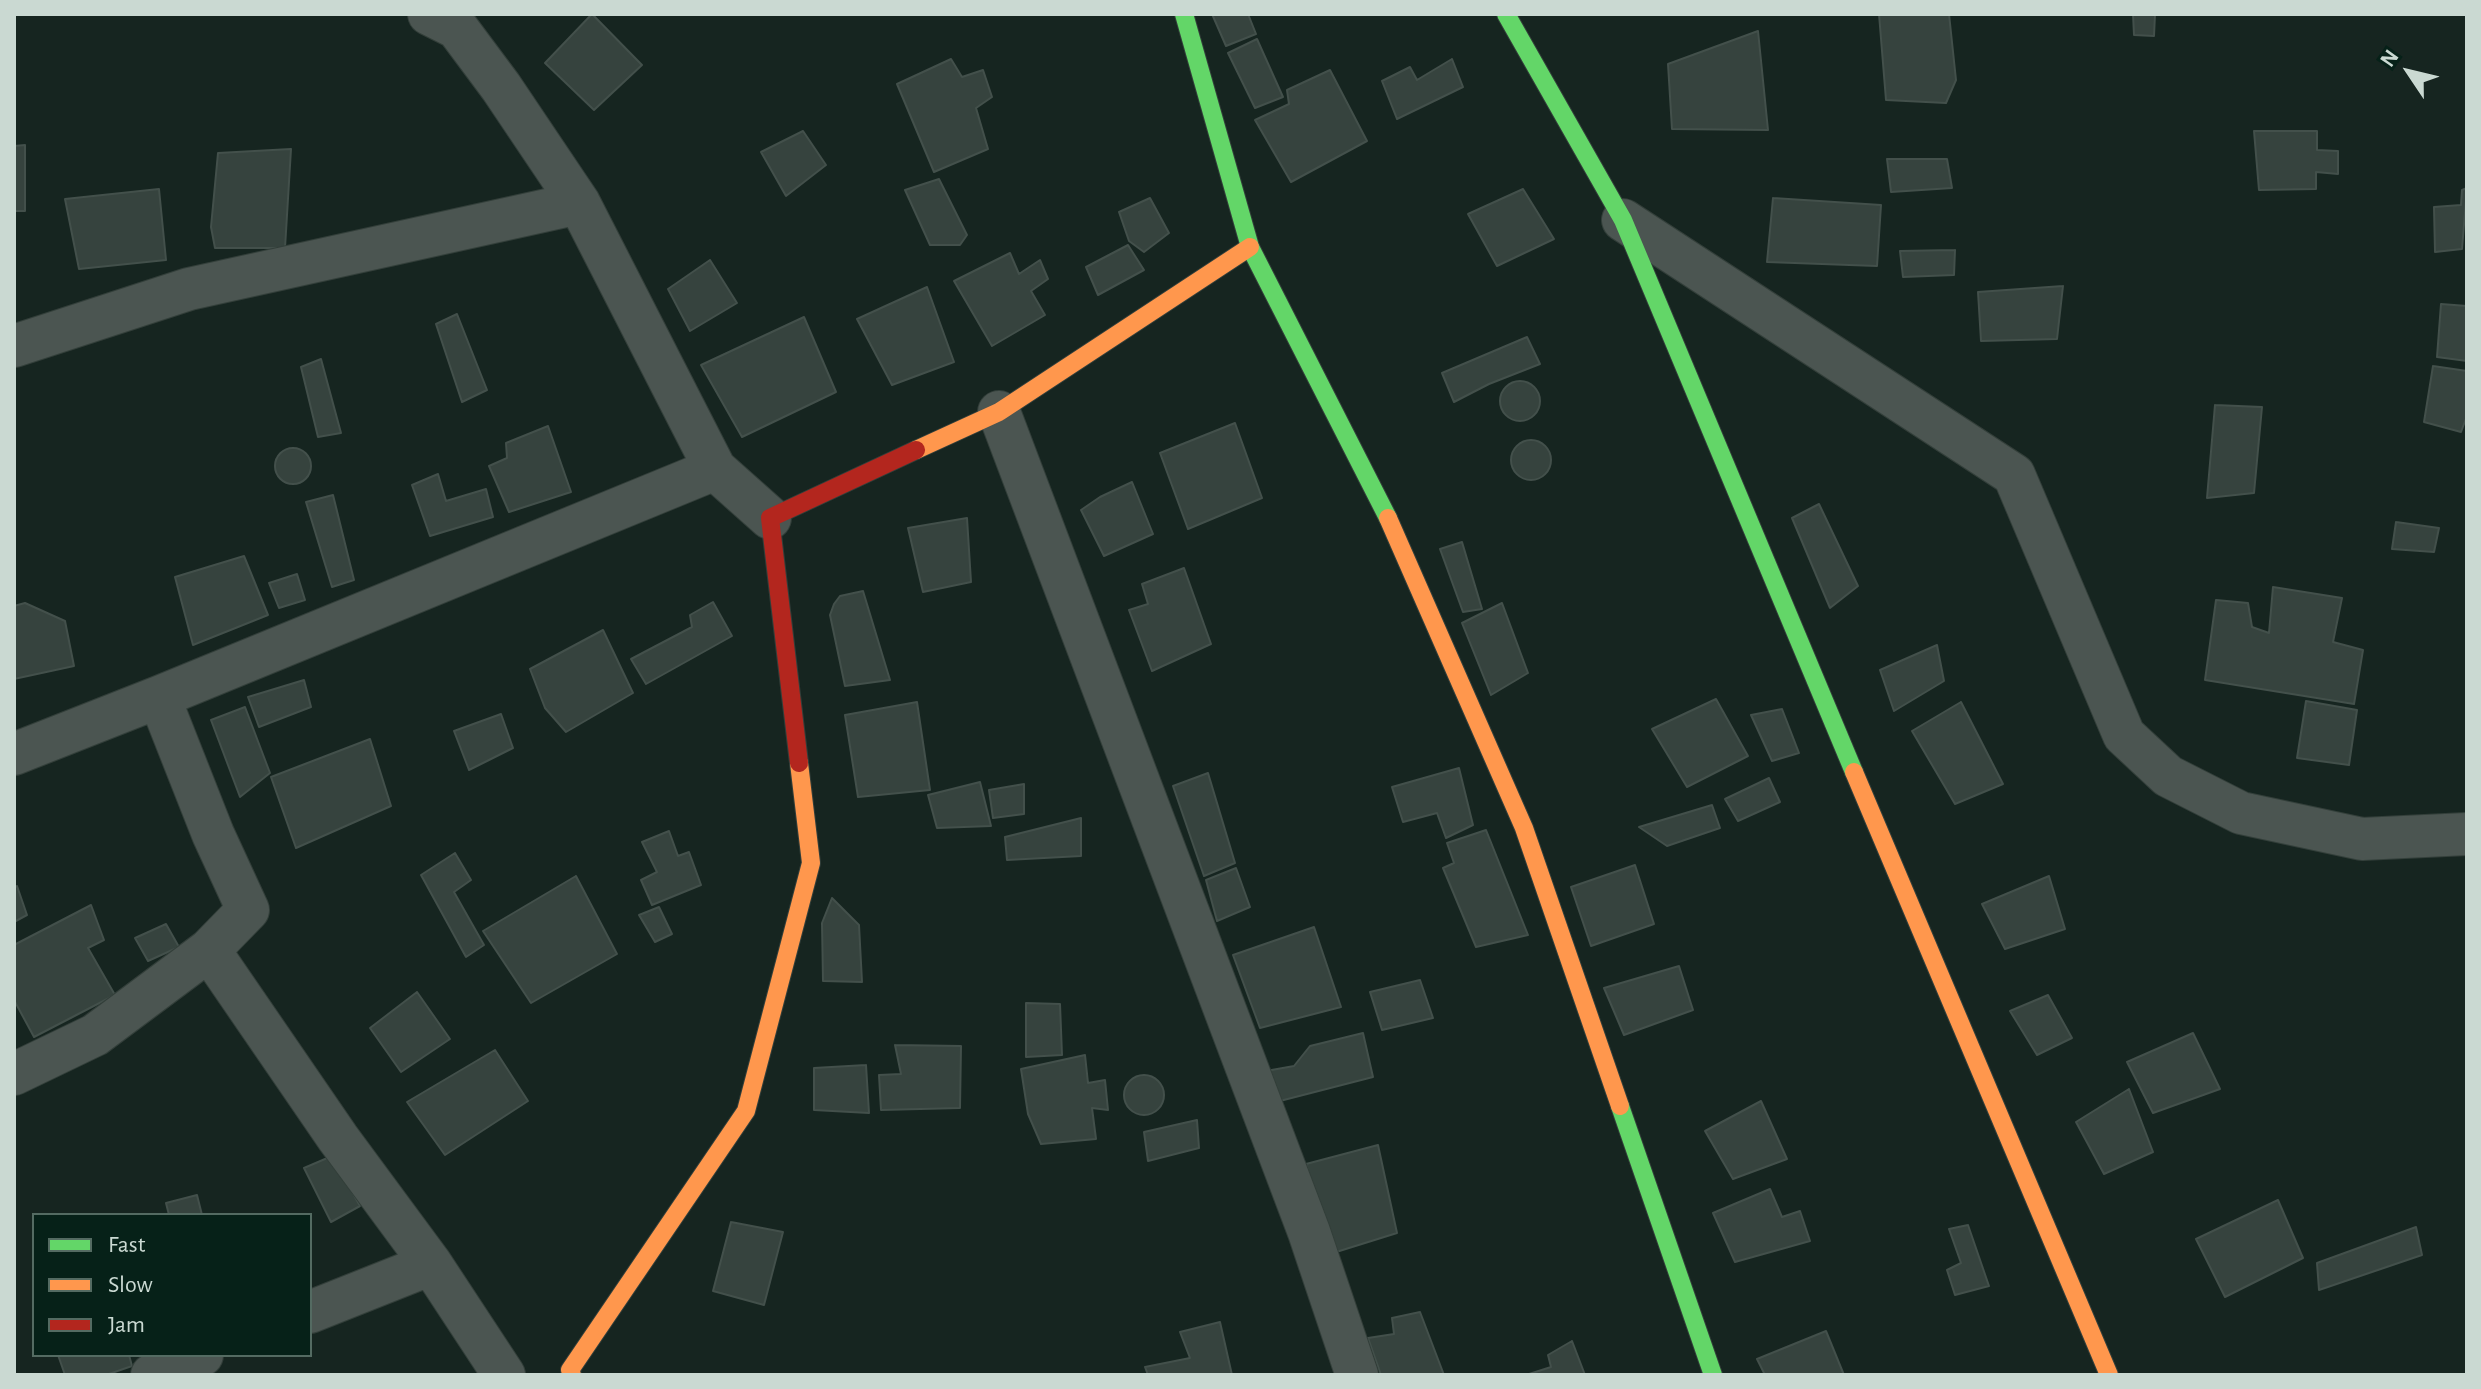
<!DOCTYPE html>
<html>
<head>
<meta charset="utf-8">
<style>
	body { margin:0 }
	#map { position:relative; width:2481px; height:1389px; overflow:hidden; background:#162520; font-family:"Alegreya Sans",sans-serif }
	canvas { display:block }
	.frame { position:absolute; inset:0; border:16px solid #cad9d2; pointer-events:none }
	.legend { position:absolute; left:32px; top:1213px; width:280px; height:144px; box-sizing:border-box; background:#062118; border:2px solid #546b62; margin:0; padding:10px 14px; list-style:none; font-size:24px; color:#cad9d2 }
	.legend li { display:flex; align-items:center; gap:16px; height:40px }
	.legend b { width:40px; border:2px solid #546b62 }
	.north { position:absolute; left:2369px; top:32px; width:80px; height:80px; -webkit-text-stroke:6px #062118; paint-order:stroke; rotate:305deg; font-size:22px; font-weight:700; line-height:32px; text-align:center; color:#cad9d2 }
	.north::after { content:''; display:block; margin:auto; width:28px; height:36px; background:#cad9d2; clip-path:polygon(50% 0,100% 100%,50% 72%,0 100%) }
</style>
</head>
<body>
<div id="map">
<canvas width="2481" height="1389"></canvas>
<div class="frame"></div>
<ul class="legend">
<li><b style="height:10px;background:#63d668"></b>Fast</li>
<li><b style="height:10px;background:#ff974d"></b>Slow</li>
<li><b style="height:10px;background:#b3261e"></b>Jam</li>
</ul>
<div class="north">N</div>
</div>
<script>
const c = document.querySelector('canvas').getContext('2d');
c.lineJoin = 'round';
function fillPath(path, color) {
  c.fillStyle = color;
  c.fill(path, 'evenodd');
}
function toPath(rows) {
  const path = new Path2D();
  for (const r of rows) {
    if (r.length === 3) {
      path.moveTo(r[0] + r[2], r[1]);
      path.arc(r[0], r[1], r[2], 0, 2 * Math.PI);
      continue;
    }
    path.moveTo(r[0], r[1]);
    for (let i = 2; i < r.length; i += 2) path.lineTo(r[i], r[i + 1]);
  }
  return path;
}
function trace(path, color, width, dash) {
  c.strokeStyle = color;
  c.lineWidth = width;
  c.lineCap = dash ? 'butt' : 'round';
  c.setLineDash(dash || []);
  c.stroke(path);
}
const building = toPath([
	[592,14,642,65,594,110,545,63,592,14],
	[1212,14,1248,14,1256,34,1226,46,1212,14],
	[1879,14,1949,14,1956,80,1946,103,1886,100,1879,14],
	[2133,14,2155,14,2154,36,2134,35,2133,14],
	[1758,31,1768,130,1672,129,1668,64,1758,31],
	[1257,39,1283,97,1255,108,1228,53,1257,39],
	[951,59,962,77,983,70,992,97,976,108,988,149,934,172,897,84,951,59],
	[1452,59,1463,87,1397,119,1382,81,1410,67,1417,80,1452,59],
	[1330,70,1367,141,1291,182,1255,120,1289,104,1287,90,1330,70],
	[803,131,826,165,786,196,761,152,803,131],
	[2254,131,2317,131,2317,150,2338,151,2338,174,2316,172,2316,189,2259,190,2254,131],
	[25,145,25,211,14,211,14,146,25,145],
	[291,149,285,248,215,248,211,227,218,153,291,149],
	[1887,159,1947,159,1952,188,1891,192,1887,159],
	[939,179,967,235,960,245,930,245,905,190,939,179],
	[2467,188,2462,249,2435,252,2434,207,2461,205,2462,190,2467,188],
	[159,189,166,260,79,269,65,199,159,189],
	[1523,189,1554,239,1497,266,1468,214,1523,189],
	[1150,198,1169,233,1144,252,1129,241,1119,212,1150,198],
	[1773,198,1881,205,1877,266,1767,262,1773,198],
	[1128,245,1144,270,1098,295,1086,267,1128,245],
	[1955,250,1954,275,1903,277,1900,251,1955,250],
	[1010,253,1019,274,1040,260,1048,279,1031,291,1045,315,992,346,954,281,1010,253],
	[710,260,737,303,690,331,668,289,710,260],
	[2063,286,2057,339,1981,341,1978,292,2063,286],
	[927,287,954,362,892,385,857,319,927,287],
	[2441,304,2467,306,2467,361,2437,357,2441,304],
	[457,314,487,390,462,402,436,324,457,314],
	[804,317,836,392,742,437,701,365,804,317],
	[1527,337,1540,364,1489,384,1454,402,1442,373,1527,337],
	[321,359,341,433,318,437,301,367,321,359],
	[2433,366,2467,371,2467,416,2461,432,2424,422,2433,366],
	[1520,401,20],
	[2215,405,2262,407,2254,493,2207,498,2215,405],
	[1235,423,1262,498,1188,529,1160,453,1235,423],
	[548,426,571,492,509,512,489,466,507,458,506,443,548,426],
	[1531,460,20],
	[293,466,18],
	[438,474,446,501,486,489,493,517,430,536,412,485,438,474],
	[1132,482,1153,534,1104,556,1081,510,1100,497,1132,482],
	[333,495,354,580,332,587,306,502,333,495],
	[1819,504,1858,586,1830,608,1792,518,1819,504],
	[967,518,971,582,923,592,908,528,967,518],
	[2396,522,2439,528,2434,552,2392,549,2396,522],
	[1462,542,1482,609,1463,612,1440,549,1462,542],
	[244,556,268,615,193,645,175,577,244,556],
	[1184,568,1211,644,1152,671,1129,610,1148,604,1142,584,1184,568],
	[297,574,305,600,279,608,269,583,297,574],
	[2273,587,2342,598,2333,642,2363,650,2354,704,2205,680,2216,600,2248,603,2252,627,2269,633,2273,587],
	[863,591,890,680,845,686,830,615,834,604,840,596,863,591],
	[713,602,732,636,646,684,631,659,692,627,690,615,713,602],
	[25,603,65,621,74,666,14,679,14,606,25,603],
	[1502,603,1528,673,1491,695,1462,623,1502,603],
	[603,630,633,693,566,732,545,708,530,669,603,630],
	[1937,645,1944,681,1894,711,1880,670,1937,645],
	[304,680,311,707,259,727,248,697,304,680],
	[1716,699,1748,756,1687,787,1652,729,1716,699],
	[2306,701,2357,710,2349,765,2297,758,2306,701],
	[917,702,930,790,858,797,845,715,917,702],
	[1961,702,2003,784,1955,804,1912,731,1961,702],
	[245,707,270,773,240,797,211,720,245,707],
	[1782,709,1799,753,1772,761,1751,715,1782,709],
	[501,714,513,748,469,770,454,731,501,714],
	[370,739,391,806,296,848,271,777,370,739],
	[1459,768,1473,825,1446,838,1437,813,1403,822,1392,787,1459,768],
	[1208,773,1235,863,1204,876,1173,786,1208,773],
	[1769,778,1780,802,1738,821,1725,799,1769,778],
	[980,782,991,826,937,828,928,795,980,782],
	[1024,784,1024,814,993,818,989,790,1024,784],
	[1712,805,1720,828,1667,846,1639,827,1712,805],
	[1081,818,1081,856,1007,860,1005,837,1081,818],
	[1486,830,1528,935,1476,947,1443,868,1454,863,1447,843,1486,830],
	[669,831,678,856,689,852,701,885,652,905,641,880,657,872,642,842,669,831],
	[455,853,471,880,454,892,484,945,466,957,421,875,455,853],
	[1635,865,1654,924,1591,946,1571,887,1635,865],
	[1236,868,1250,907,1217,921,1206,880,1236,868],
	[576,876,617,954,531,1003,483,931,576,876],
	[2049,876,2065,929,2005,949,1982,904,2049,876],
	[17,886,27,915,14,922,14,888,17,886],
	[832,898,859,925,862,982,823,981,822,923,832,898],
	[91,905,104,940,88,948,115,995,34,1037,14,1000,14,945,91,905],
	[659,907,672,934,655,942,639,915,659,907],
	[166,924,179,947,148,961,135,938,166,924],
	[1314,927,1341,1007,1260,1028,1233,955,1314,927],
	[1679,966,1693,1010,1624,1035,1604,988,1679,966],
	[1420,980,1433,1018,1382,1030,1370,992,1420,980],
	[417,992,450,1039,401,1072,370,1028,417,992],
	[2048,995,2072,1038,2037,1055,2010,1011,2048,995],
	[1026,1003,1060,1004,1062,1055,1026,1057,1026,1003],
	[1363,1033,1373,1077,1276,1102,1266,1071,1294,1066,1310,1046,1363,1033],
	[2193,1033,2220,1089,2153,1113,2127,1062,2193,1033],
	[895,1045,961,1046,960,1108,881,1110,879,1075,901,1074,895,1045],
	[495,1050,528,1101,445,1155,407,1102,495,1050],
	[1085,1055,1088,1083,1105,1080,1108,1110,1092,1108,1096,1139,1041,1144,1028,1114,1021,1069,1085,1055],
	[866,1065,869,1113,814,1110,814,1068,866,1065],
	[1144,1095,20],
	[2129,1089,2153,1152,2104,1174,2076,1122,2129,1089],
	[1761,1101,1787,1159,1733,1179,1705,1131,1761,1101],
	[1197,1120,1199,1148,1148,1161,1144,1132,1197,1120],
	[1378,1145,1397,1233,1333,1253,1306,1164,1378,1145],
	[332,1156,360,1206,331,1222,304,1168,332,1156],
	[1770,1189,1782,1217,1800,1211,1810,1241,1735,1262,1713,1213,1770,1189],
	[197,1195,202,1215,169,1215,166,1203,197,1195],
	[2278,1200,2303,1258,2225,1297,2196,1239,2278,1200],
	[731,1222,783,1232,764,1305,713,1291,731,1222],
	[1968,1225,1989,1286,1955,1295,1947,1270,1961,1263,1949,1229,1968,1225],
	[2416,1227,2422,1255,2319,1290,2317,1263,2416,1227],
	[1420,1312,1444,1375,1381,1375,1368,1338,1394,1334,1392,1318,1420,1312],
	[1220,1322,1232,1375,1148,1375,1145,1367,1190,1358,1180,1332,1220,1322],
	[1826,1331,1844,1375,1765,1375,1757,1359,1826,1331],
	[1572,1341,1585,1375,1526,1375,1551,1367,1548,1355,1572,1341],
	[58,1355,129,1355,132,1366,106,1375,65,1375,58,1355]
]);
const street = toPath([
	[429,14,457,28,501,87,579,203,715,469,770,518],
	[1623,220,2014,475,2124,735,2168,776,2241,813,2362,839,2467,834],
	[14,346,189,289,579,203],
	[999,412,1309,1232,1357,1375],
	[14,754,159,697,715,469],
	[209,950,338,1138,431,1264,504,1375],
	[14,1074,95,1035,209,950,248,910,213,834,159,697],
	[310,1312,431,1264],
	[152,1375,202,1355]
]);
const fast = toPath([
	[1184,14,1250,247,1388,518],
	[1506,14,1623,220,1854,772],
	[1620,1106,1713,1375]
]);
const slow = toPath([
	[916,450,999,412,1250,247],
	[1388,518,1524,828,1620,1106],
	[1854,772,2109,1375],
	[572,1375,570,1370,746,1111,811,863,799,763]
]);
const jam = toPath([
	[799,763,770,518,916,450]
]);
fillPath(building, '#36433e');
trace(building, '#43504b', 2);
trace(street, '#333f3a', 44);
trace(fast, '#333f3a', 20);
trace(slow, '#333f3a', 20);
trace(jam, '#333f3a', 20);
trace(street, '#4b5551', 42);
trace(fast, '#63d668', 18);
trace(slow, '#ff974d', 18);
trace(jam, '#b3261e', 18);
</script>
</body>
</html>
